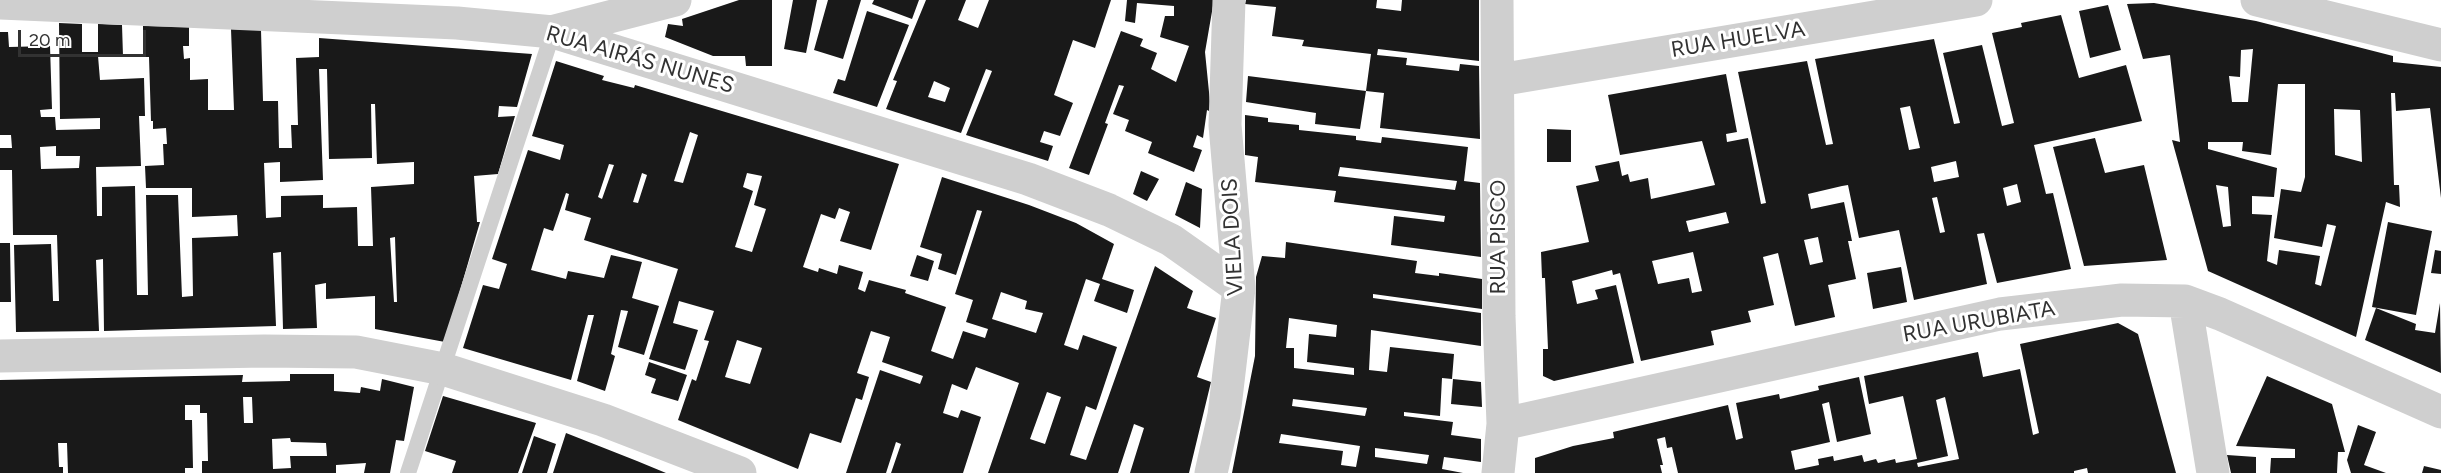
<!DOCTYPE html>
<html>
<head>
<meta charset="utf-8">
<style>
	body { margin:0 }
	#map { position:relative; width:2441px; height:473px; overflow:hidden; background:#fff; font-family:Figtree,sans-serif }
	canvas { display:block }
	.scale { position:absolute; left:18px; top:30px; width:128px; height:27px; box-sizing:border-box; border:3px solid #323232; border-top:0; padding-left:8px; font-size:18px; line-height:21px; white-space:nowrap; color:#323232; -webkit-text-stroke:4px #fff; paint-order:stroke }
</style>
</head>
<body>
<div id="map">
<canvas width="2441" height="473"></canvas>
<div class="scale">20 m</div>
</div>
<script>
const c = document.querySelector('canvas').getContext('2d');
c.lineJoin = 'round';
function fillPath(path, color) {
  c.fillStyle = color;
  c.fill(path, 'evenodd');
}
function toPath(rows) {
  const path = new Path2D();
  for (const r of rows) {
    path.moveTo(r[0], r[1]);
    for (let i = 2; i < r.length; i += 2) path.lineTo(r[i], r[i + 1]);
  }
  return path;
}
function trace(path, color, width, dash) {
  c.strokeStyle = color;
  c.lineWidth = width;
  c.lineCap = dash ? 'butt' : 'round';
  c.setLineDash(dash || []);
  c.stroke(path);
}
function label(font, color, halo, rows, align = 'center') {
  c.font = font + ' Figtree,sans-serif';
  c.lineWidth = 6;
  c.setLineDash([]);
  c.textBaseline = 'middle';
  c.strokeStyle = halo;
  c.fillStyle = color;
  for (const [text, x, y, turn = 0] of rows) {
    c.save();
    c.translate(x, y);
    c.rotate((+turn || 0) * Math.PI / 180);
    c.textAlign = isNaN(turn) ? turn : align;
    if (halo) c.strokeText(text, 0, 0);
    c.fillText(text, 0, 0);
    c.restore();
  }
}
const building = toPath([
	[739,0,772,0,772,66,746,66,745,56,713,56,665,37,668,24,683,26,682,19],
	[793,0,817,0,806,53,784,49],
	[828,0,861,0,843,59,814,50],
	[874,0,919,0,912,19,872,4],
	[926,0,966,0,958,20,978,28,989,0,1111,0,1095,48,1073,40,1054,95,1073,103,1060,136,1044,131,1040,142,1053,146,1048,161,966,135,992,71,986,69,961,133,886,109,897,81,893,80],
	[934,81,950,88,945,102,928,97],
	[1127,0,1214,0,1205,52,1211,112,1207,110,1203,138,1197,135,1193,147,1202,150,1194,172,1148,153,1152,142,1125,131,1129,120,1113,114,1124,86,1119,85,1105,123,1108,124,1089,175,1069,168,1121,31,1143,39,1140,46,1157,53,1151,69,1176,82,1189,46,1160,37,1165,16,1174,16,1174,6,1137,3,1135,23,1125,21],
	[1246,0,1377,0,1376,8,1401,11,1402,0,1479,0,1479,61,1378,49,1377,55,1407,58,1406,65,1459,71,1460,64,1479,66,1480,139,1380,128,1384,93,1366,91,1371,54,1302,46,1304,40,1272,36,1276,7,1245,4],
	[2154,3,2256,21,2393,56,2393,62,2441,67,2441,198,2430,108,2396,111,2395,93,2391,93,2394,185,2399,185,2400,207,2386,202,2356,337,2208,271,2172,140,2180,142,2170,55,2143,59,2127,4],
	[2253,49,2248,102,2232,102,2229,76,2240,77,2241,50],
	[2278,84,2305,84,2305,177,2301,192,2281,189,2274,238,2322,247,2327,224,2336,226,2321,286,2315,284,2320,256,2279,250,2277,265,2267,261,2272,215,2252,214,2252,196,2274,197,2277,168,2208,149,2208,142,2243,142,2242,151,2271,155],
	[2334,109,2360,110,2362,162,2335,155],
	[2216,185,2228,187,2231,226,2223,227],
	[2108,5,2121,50,2090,58,2079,11],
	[867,11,909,25,877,107,833,93,838,79,845,81],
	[2061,15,2079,78,2126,65,2142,121,2034,145,2046,194,2053,193,2071,269,1997,283,1984,233,1977,234,1987,284,1914,300,1899,230,1859,238,1848,185,1842,186,1808,194,1811,209,1844,202,1852,241,1848,241,1856,279,1828,285,1835,317,1795,326,1778,253,1763,257,1774,305,1748,311,1751,322,1711,331,1714,345,1641,361,1620,273,1613,275,1612,270,1572,281,1577,304,1598,299,1595,290,1616,285,1634,363,1554,381,1543,376,1543,349,1548,349,1545,278,1542,278,1541,252,1589,242,1576,186,1599,181,1595,166,1619,161,1622,176,1628,174,1630,182,1648,178,1651,199,1715,185,1702,141,1620,155,1608,95,1726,74,1737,132,1726,134,1727,142,1748,138,1761,204,1766,203,1738,72,1807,61,1826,145,1833,144,1815,59,1934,39,1954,124,1960,123,1943,53,1982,45,2002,126,2014,123,1992,33,2022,27,2021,23],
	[1910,106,1920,148,1909,150,1900,108],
	[1956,161,1959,177,1934,182,1931,167],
	[2017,184,2021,202,2007,206,2003,188],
	[1937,197,1945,232,1940,233,1932,198],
	[1726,212,1729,223,1689,232,1686,221],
	[1818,237,1823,262,1810,265,1804,240],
	[1693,252,1702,291,1692,293,1689,278,1658,284,1652,261],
	[59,23,82,24,82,52,98,52,98,24,122,25,123,56,98,56,100,80,144,78,145,116,139,116,141,166,96,167,97,216,102,216,102,187,135,186,137,295,148,295,146,195,178,195,182,297,193,296,192,238,238,236,237,215,192,217,192,188,146,188,145,166,164,165,163,144,167,144,166,128,153,129,153,121,151,121,149,57,143,57,143,26,189,27,189,46,183,46,184,59,190,58,190,80,208,79,208,110,234,110,231,29,261,30,263,101,278,101,279,148,292,148,291,125,298,125,296,58,319,57,319,38,532,54,517,107,499,106,498,117,515,116,498,174,474,176,477,222,480,222,445,342,375,329,375,296,326,299,326,283,315,285,317,328,283,329,281,252,273,253,276,326,104,331,103,259,96,260,99,331,16,332,14,245,51,244,53,301,59,301,57,235,13,235,12,170,0,170,0,148,12,148,11,135,0,135,0,32,8,32,9,47,50,46,52,109,40,110,41,117,55,117,56,130,100,129,100,118,60,119],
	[319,69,327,69,329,159,372,158,371,104,375,104,377,164,414,162,414,184,371,187,373,246,358,246,357,207,323,208,323,195,281,196,281,217,266,218,264,163,280,162,280,182,323,180],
	[56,146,56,156,80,156,79,168,41,169,40,147],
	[395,237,397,302,394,302,390,238],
	[556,61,604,76,602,80,634,88,635,85,899,164,871,250,840,241,850,212,839,208,835,219,821,214,803,267,818,272,819,268,837,274,839,265,863,272,858,289,865,292,869,280,906,290,905,293,946,307,931,351,953,359,963,331,985,338,988,329,966,322,973,300,955,294,982,211,977,210,956,275,938,269,942,254,920,247,942,177,1029,205,1076,223,1114,244,1102,279,1134,290,1127,313,1094,301,1100,284,1086,279,1064,345,1078,350,1083,335,1117,347,1096,410,1086,406,1070,455,1086,460,1155,266,1193,291,1187,308,1216,318,1197,377,1211,382,1189,473,1130,473,1144,428,1134,424,1118,473,988,473,1019,383,976,367,967,390,952,384,943,413,958,418,961,410,981,417,963,473,891,473,901,444,896,442,886,473,846,473,880,370,920,384,923,376,882,362,890,337,871,331,857,373,869,377,862,400,856,398,841,443,810,433,798,469,678,420,692,379,696,381,709,341,704,340,714,311,679,301,673,323,698,330,685,370,649,359,678,269,584,240,591,218,565,210,569,194,566,193,553,231,544,228,531,270,566,279,568,271,604,278,611,255,642,262,632,298,659,306,644,355,618,347,628,311,621,310,611,354,615,356,605,391,577,381,594,315,588,315,571,380,463,348,483,285,499,289,507,264,492,259,528,150,560,160,564,145,532,136],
	[690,132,698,135,683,183,674,181],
	[609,164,614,165,602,199,598,197],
	[642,173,647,175,638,203,633,202],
	[747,173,762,176,754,205,766,209,752,252,735,247,753,191,743,187],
	[1001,292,1027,301,1025,309,1043,313,1036,333,992,319],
	[737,340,762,348,750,384,725,377],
	[1047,392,1061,397,1045,444,1030,439],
	[1248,76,1366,91,1360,129,1315,124,1316,113,1246,102],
	[1245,115,1268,118,1268,122,1299,125,1299,130,1356,136,1356,140,1381,143,1382,137,1468,147,1464,181,1480,183,1481,257,1391,245,1394,216,1444,222,1445,216,1334,202,1336,191,1255,182,1258,157,1245,155],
	[1340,167,1457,181,1455,190,1338,176],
	[1547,129,1571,130,1571,162,1547,162],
	[2095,138,2105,173,2144,165,2167,260,2084,266,2053,147],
	[1141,171,1159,179,1147,201,1133,194],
	[1186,182,1202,189,1200,228,1175,215],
	[2388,222,2432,231,2416,315,2372,307],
	[1286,242,1417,261,1415,273,1439,276,1439,273,1482,279,1482,309,1373,294,1373,298,1481,313,1481,346,1371,330,1369,370,1387,372,1390,347,1454,354,1452,379,1442,378,1440,416,1404,412,1404,416,1453,422,1451,435,1481,439,1481,462,1444,457,1442,469,1463,473,1232,473,1255,356,1256,277,1262,256,1285,258],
	[1289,318,1337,325,1336,337,1309,334,1307,362,1354,368,1354,375,1294,368,1294,348,1286,348],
	[1293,399,1367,408,1365,416,1292,406],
	[1281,434,1360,446,1356,467,1341,465,1343,451,1279,443],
	[1375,448,1429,455,1427,464,1375,457],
	[0,243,10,243,11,302,0,302],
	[2435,250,2441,251,2441,274,2431,273],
	[917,255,934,261,928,281,910,276],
	[1901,267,1907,302,1873,309,1867,273],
	[2440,303,2441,373,2365,340,2376,308,2416,324,2415,330,2435,333],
	[2118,323,2138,334,2176,473,2088,473,2087,468,2074,471,2074,473,1678,473,1672,447,1667,448,1665,437,1657,439,1663,465,1660,465,1662,473,1535,473,1535,458,1573,446,1614,438,1613,432,1728,405,1736,440,1743,438,1736,403,1779,394,1780,399,1819,390,1818,386,1859,377,1871,434,1837,442,1829,402,1822,404,1830,442,1791,451,1795,470,1819,465,1818,459,1833,456,1834,461,1862,455,1864,462,1876,459,1878,463,1895,459,1896,463,1917,459,1903,396,1869,404,1864,376,1978,352,1983,377,2020,369,2033,435,2039,433,2020,344],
	[1945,397,1959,459,1918,467,1917,463,1948,456,1936,400],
	[649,362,687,375,678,401,651,393,656,379,645,375],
	[290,374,334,374,334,391,360,393,361,387,380,391,382,379,414,387,404,441,396,440,390,473,364,473,366,463,336,465,336,473,202,473,202,461,208,461,207,413,200,413,200,405,185,405,185,420,192,420,193,468,185,468,185,473,68,473,67,443,58,443,59,467,63,467,63,473,0,473,0,380,243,375,242,382,290,381],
	[243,397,252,397,253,423,244,423],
	[290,438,291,442,326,443,327,456,290,456,291,468,273,469,272,439],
	[2267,376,2332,404,2345,452,2338,452,2337,473,2270,473,2271,458,2295,458,2295,449,2236,446],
	[1453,379,1481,382,1482,407,1451,404],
	[443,396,536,423,518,473,452,473,456,461,425,451],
	[2358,425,2376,432,2364,465,2386,473,2351,473,2347,460],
	[566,433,637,461,666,473,553,473],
	[534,436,556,444,547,473,522,473],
	[2227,455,2256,457,2256,473,2231,473],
	[2424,466,2441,470,2441,473,2422,473]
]);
const lane = toPath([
	[408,473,553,32]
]);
const street = toPath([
	[1497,0,1499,316,1503,424,1498,473],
	[2257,0,2441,45],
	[0,3,457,23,553,32,1028,179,1109,210,1171,240,1239,288],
	[555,31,675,0],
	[1499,80,1976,0],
	[2185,301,2213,473],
	[0,356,264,351,356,352,443,369,603,420,740,473],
	[1503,424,2000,314,2122,300,2185,301,2220,314,2441,412],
	[1211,473,1224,415,1239,288,1225,125,1229,0]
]);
const streetNames = [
	["RUA HUELVA",1738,40,-9],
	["RUA AIRÁS NUNES",640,60,16],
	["VIELA DOIS",1233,237,-93],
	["RUA PISCO",1499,237,-90],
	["RUA URUBIATA",1979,322,-10]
];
fillPath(building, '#191919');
trace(lane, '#cfcfcf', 16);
trace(street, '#cfcfcf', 33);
label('22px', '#323232', '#fff', streetNames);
</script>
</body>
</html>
